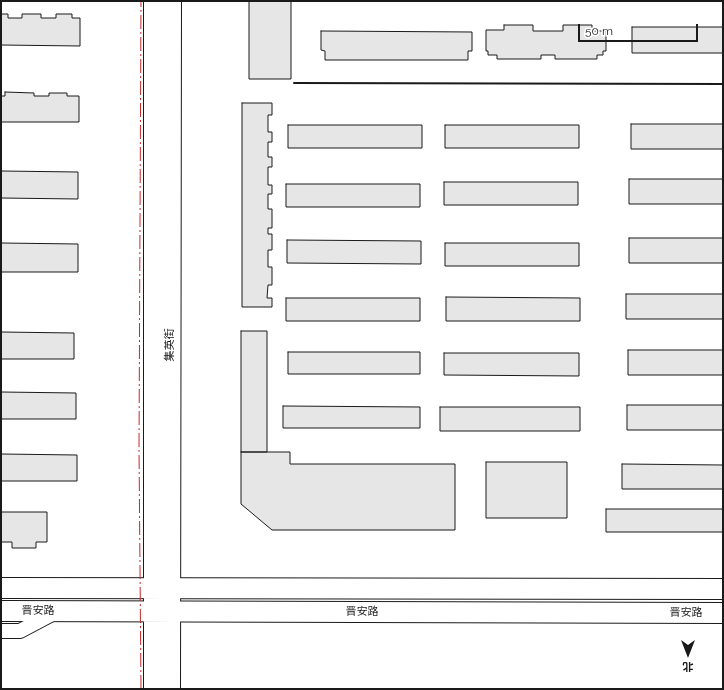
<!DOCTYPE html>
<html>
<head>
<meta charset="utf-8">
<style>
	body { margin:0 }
	#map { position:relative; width:724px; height:690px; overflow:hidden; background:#fff; font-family:Raleway,"Noto Sans SC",sans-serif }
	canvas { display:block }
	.frame { position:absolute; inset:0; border:2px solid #1a1a1a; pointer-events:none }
	.north { position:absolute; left:668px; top:634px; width:40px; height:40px; -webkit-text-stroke:3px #fff; paint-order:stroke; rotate:180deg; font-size:11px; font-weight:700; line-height:16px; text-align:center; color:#1a1a1a }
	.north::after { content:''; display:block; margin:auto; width:14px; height:18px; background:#1a1a1a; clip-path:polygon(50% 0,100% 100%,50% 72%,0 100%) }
	.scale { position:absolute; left:578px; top:24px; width:120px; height:18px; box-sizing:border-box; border:2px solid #1a1a1a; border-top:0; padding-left:5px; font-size:12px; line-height:14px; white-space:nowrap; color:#1a1a1a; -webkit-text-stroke:3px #fff; paint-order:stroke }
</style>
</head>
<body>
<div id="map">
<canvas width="724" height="690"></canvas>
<div class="frame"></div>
<div class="north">北</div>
<div class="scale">50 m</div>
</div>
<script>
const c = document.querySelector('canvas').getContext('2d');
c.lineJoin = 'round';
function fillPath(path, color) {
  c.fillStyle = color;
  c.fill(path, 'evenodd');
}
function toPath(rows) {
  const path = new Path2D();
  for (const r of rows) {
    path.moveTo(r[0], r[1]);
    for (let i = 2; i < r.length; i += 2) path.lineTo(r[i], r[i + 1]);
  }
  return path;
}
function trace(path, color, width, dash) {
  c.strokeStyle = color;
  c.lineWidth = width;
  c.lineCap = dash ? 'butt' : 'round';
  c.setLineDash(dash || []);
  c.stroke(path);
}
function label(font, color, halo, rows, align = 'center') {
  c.font = font + ' Raleway,"Noto Sans SC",sans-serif';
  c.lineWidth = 3;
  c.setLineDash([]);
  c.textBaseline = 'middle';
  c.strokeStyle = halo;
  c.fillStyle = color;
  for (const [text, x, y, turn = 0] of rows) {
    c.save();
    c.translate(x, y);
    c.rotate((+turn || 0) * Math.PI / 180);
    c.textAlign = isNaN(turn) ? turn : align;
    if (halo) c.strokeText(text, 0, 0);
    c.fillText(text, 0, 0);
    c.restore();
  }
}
const building = toPath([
	[249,1,291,1,291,79,249,79,249,1],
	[1,14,8,14,8,18,22,18,22,14,41,14,41,18,56,18,56,14,72,14,72,18,80,18,80,46,1,45,1,14],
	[504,25,533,25,533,31,563,31,563,25,592,25,592,31,606,31,606,51,603,51,603,55,597,55,597,59,555,59,555,55,541,55,541,59,497,59,497,55,488,55,488,51,486,51,486,30,504,30,504,25],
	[632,27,723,27,723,53,632,53,632,27],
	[321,31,472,32,472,51,468,51,468,60,325,60,325,51,321,50,321,31],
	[5,92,34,93,34,96,49,96,49,93,67,93,67,96,79,96,79,122,1,122,1,96,5,96,5,92],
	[242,103,272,103,272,115,268,115,268,132,272,132,272,142,268,142,268,157,272,157,272,167,268,167,268,185,272,185,272,194,268,194,268,209,272,209,272,228,268,228,268,234,272,234,272,250,268,250,268,267,272,267,272,285,268,285,267,298,272,298,272,307,242,307,242,103],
	[631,124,723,124,723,149,631,149,631,124],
	[288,125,422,125,422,148,288,148,288,125],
	[445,125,579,125,579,148,445,148,445,125],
	[1,171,78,172,78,199,1,198,1,171],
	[629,179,723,179,723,204,629,204,629,179],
	[444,182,578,182,578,205,444,205,444,182],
	[286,184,420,184,420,207,286,207,286,184],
	[629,238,723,238,723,263,629,263,629,238],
	[287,240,421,241,421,264,287,263,287,240],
	[1,243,78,244,78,272,1,272,1,243],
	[445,243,579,243,579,266,445,266,445,243],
	[626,294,723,294,723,319,626,319,626,294],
	[446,297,580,298,580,321,446,321,446,297],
	[286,298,420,298,420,321,286,321,286,298],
	[241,331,267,331,267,452,241,452,241,331],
	[1,332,74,333,74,359,1,359,1,332],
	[628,350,723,350,723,375,628,375,628,350],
	[288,352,420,352,420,374,288,374,288,352],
	[444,353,579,353,579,376,444,375,444,353],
	[1,392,76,393,76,419,1,419,1,392],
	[627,405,723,405,723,430,627,430,627,405],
	[283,406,420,407,420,428,283,428,283,406],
	[440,407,580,407,580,431,440,431,440,407],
	[241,452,290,452,290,464,455,464,455,530,272,530,241,504,241,452],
	[1,454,77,455,77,481,1,481,1,454],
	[486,462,567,462,567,518,486,518,486,462],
	[622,464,723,465,723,489,622,489,622,464],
	[606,509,723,509,723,532,606,532,606,509],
	[1,512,47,512,47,542,36,542,36,548,12,548,12,542,1,542,1,512]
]);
const street = toPath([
	[1,631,20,631,54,613]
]);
const secondary = toPath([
	[1,588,723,589],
	[1,611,723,613],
	[154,689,154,1],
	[170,689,171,1]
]);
const wall = toPath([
	[294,83,723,84]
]);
const power = toPath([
	[141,689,139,447,141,1]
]);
const streetNames = [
	["集英街",170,345,-90],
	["晋安路",38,611],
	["晋安路",362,612],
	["晋安路",686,613]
];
fillPath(building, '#e6e6e6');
trace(building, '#1a1a1a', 1);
trace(street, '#1a1a1a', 16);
trace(secondary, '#1a1a1a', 22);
trace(street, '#fff', 14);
trace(secondary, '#fff', 20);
trace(wall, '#1a1a1a', 2);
trace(power, '#c62828', 1, [14, 3, 2, 3]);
label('11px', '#1a1a1a', '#fff', streetNames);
</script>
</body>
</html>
